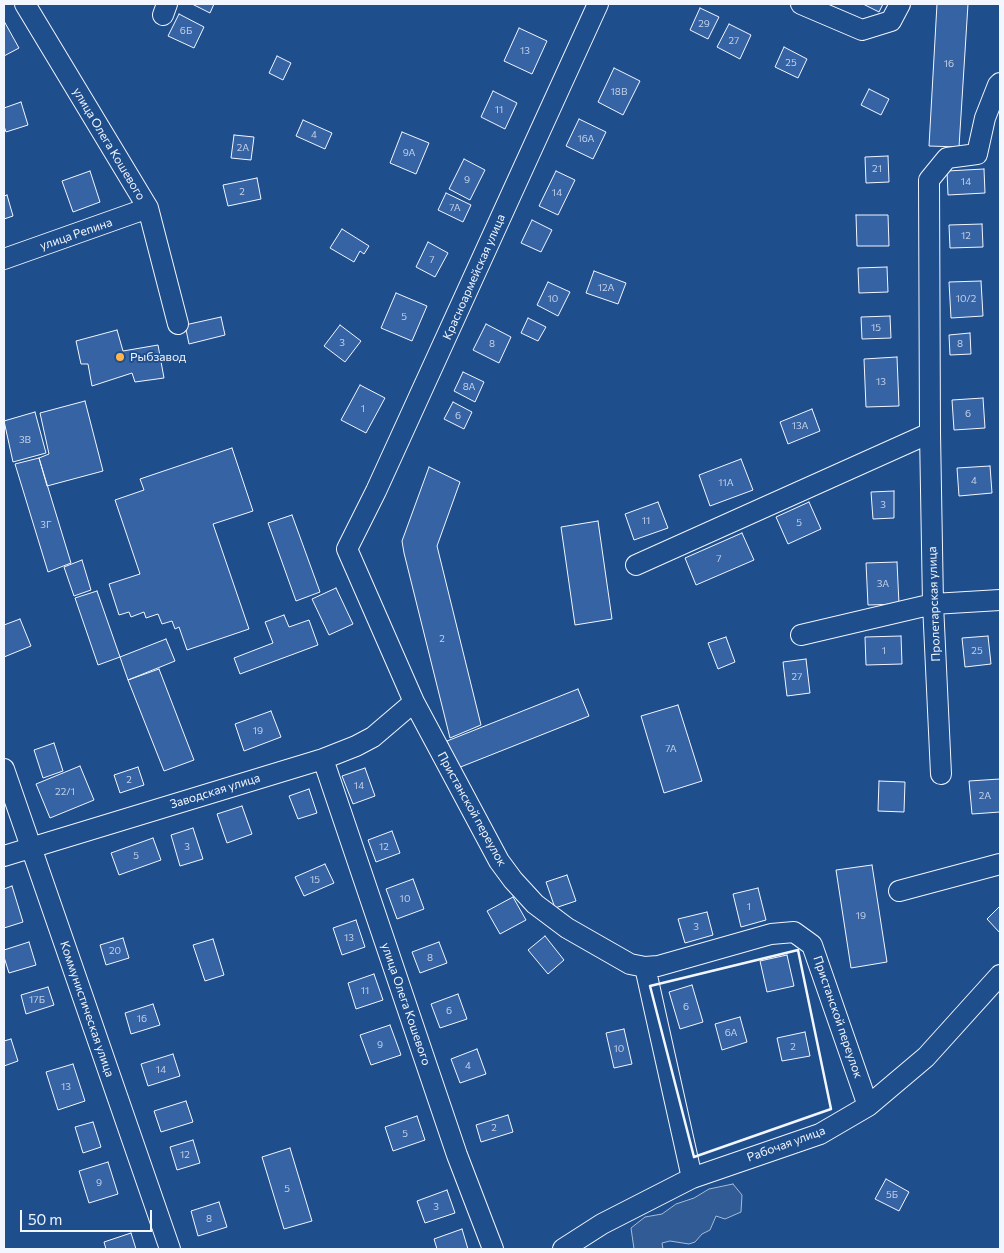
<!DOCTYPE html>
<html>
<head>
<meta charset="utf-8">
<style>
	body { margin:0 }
	#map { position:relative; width:1004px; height:1253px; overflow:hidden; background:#1f4e8c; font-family:Commissioner,sans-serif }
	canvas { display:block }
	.frame { position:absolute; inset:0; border:5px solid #f2f6ff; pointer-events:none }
	.scale { position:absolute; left:20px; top:1210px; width:132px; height:22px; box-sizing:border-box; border:2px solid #f2f6ff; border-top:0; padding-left:6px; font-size:15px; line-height:18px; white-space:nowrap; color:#f2f6ff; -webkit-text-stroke:4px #1f4e8c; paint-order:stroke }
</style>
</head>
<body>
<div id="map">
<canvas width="1004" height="1253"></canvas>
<div class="frame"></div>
<div class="scale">50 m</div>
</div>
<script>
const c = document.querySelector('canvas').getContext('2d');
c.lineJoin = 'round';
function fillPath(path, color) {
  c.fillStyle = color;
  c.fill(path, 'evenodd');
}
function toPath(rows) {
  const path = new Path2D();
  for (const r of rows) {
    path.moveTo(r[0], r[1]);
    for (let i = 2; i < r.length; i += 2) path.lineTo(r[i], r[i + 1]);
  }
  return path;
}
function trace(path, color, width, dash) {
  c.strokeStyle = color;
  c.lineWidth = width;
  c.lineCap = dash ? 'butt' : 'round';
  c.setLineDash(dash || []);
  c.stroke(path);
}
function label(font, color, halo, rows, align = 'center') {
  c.font = font + ' Commissioner,sans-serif';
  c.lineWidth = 4;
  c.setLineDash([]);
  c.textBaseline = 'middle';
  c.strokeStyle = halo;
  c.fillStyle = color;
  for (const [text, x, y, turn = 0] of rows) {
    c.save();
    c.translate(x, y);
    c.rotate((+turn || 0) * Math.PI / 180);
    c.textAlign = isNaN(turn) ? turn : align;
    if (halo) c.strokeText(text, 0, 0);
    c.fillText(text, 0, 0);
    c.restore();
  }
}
const built = toPath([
	[733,1184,742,1195,741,1212,725,1219,716,1216,710,1230,702,1234,695,1242,689,1244,670,1241,662,1243,663,1249,634,1249,631,1228,645,1217,662,1214,676,1204,694,1198,709,1189,733,1184]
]);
const building = toPath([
	[192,4,214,4,210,13,192,4],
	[863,4,883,4,879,12,863,4],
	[937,4,968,4,959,147,929,146,937,4],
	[700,8,719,17,708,39,690,30,700,8],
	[179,14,204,27,194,48,168,36,179,14],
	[4,21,19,48,4,56,4,21],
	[729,24,751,35,740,59,717,47,729,24],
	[519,28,547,41,532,74,504,61,519,28],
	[784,47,807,59,798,78,775,67,784,47],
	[277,56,291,63,283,80,269,73,277,56],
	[614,68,640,81,623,115,598,102,614,68],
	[869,89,889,99,881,115,861,105,869,89],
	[493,91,517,103,505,129,481,117,493,91],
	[21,102,28,125,6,132,4,126,4,108,21,102],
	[579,119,606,132,593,159,566,146,579,119],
	[303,120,332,133,325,149,296,136,303,120],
	[402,132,429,143,416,174,390,163,402,132],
	[234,135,254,137,251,160,231,158,234,135],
	[888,156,889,182,866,183,865,157,888,156],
	[464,159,485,170,470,200,449,189,464,159],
	[984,169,985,193,948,195,947,171,984,169],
	[90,171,100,202,73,212,62,181,90,171],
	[556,171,575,180,558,215,539,206,556,171],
	[257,178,261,199,228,206,223,185,257,178],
	[446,193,471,205,463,222,438,210,446,193],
	[7,195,13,216,4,219,4,196,7,195],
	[856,215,888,215,889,246,857,246,856,215],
	[532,220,552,230,541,252,521,243,532,220],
	[982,224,983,247,950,248,949,225,982,224],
	[342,229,369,246,364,254,360,251,354,262,330,248,342,229],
	[428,242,448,253,435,277,416,267,428,242],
	[887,267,888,292,859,293,858,268,887,267],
	[594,271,626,283,618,304,586,293,594,271],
	[981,281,983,316,951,318,949,282,981,281],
	[548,282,570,292,558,316,537,305,548,282],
	[396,293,427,306,412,341,381,328,396,293],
	[890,316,891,338,862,339,861,317,890,316],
	[221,317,225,335,189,344,185,325,221,317],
	[528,318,546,327,538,341,521,333,528,318],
	[486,324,511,337,499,363,473,350,486,324],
	[340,325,361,341,345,362,324,346,340,325],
	[117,330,123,351,158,345,164,378,135,382,132,373,92,386,88,364,81,364,76,341,117,330],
	[970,333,971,354,950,355,949,335,970,333],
	[897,357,899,406,866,407,864,359,897,357],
	[463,372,484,382,475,402,454,391,463,372],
	[360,385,385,398,366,433,341,420,360,385],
	[983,398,985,428,954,430,952,400,983,398],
	[85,401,103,471,47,486,39,458,49,454,40,413,85,401],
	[453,402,472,412,464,429,444,419,453,402],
	[812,409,820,431,788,444,780,422,812,409],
	[35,412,46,453,13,462,4,421,35,412],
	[232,448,253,511,213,524,249,629,187,650,179,627,175,629,172,621,162,624,158,614,146,618,144,612,131,617,129,612,119,615,109,584,140,574,115,500,144,490,140,479,232,448],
	[39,458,71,563,48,572,15,464,39,458],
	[741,459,753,490,710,506,699,475,741,459],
	[990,466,992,493,959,496,957,468,990,466],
	[429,467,460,482,437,546,481,725,450,738,404,553,402,541,429,467],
	[894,491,894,518,873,519,871,492,894,491],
	[658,502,668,528,634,540,625,514,658,502],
	[809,502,821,529,788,544,776,517,809,502],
	[292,515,320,592,296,601,268,523,292,515],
	[598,521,612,619,575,625,561,527,598,521],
	[742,533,754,560,696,585,685,558,742,533],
	[82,560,91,590,74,596,64,567,82,560],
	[897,562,899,604,868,605,866,563,897,562],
	[336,588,353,624,329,635,312,599,336,588],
	[97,591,120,657,98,665,75,598,97,591],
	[284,615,289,627,309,620,318,645,240,674,234,658,273,643,265,622,284,615],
	[20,619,31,646,4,657,4,625,20,619],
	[901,636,902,664,866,665,865,637,901,636],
	[988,636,991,664,965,667,962,638,988,636],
	[726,637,735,662,718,669,708,643,726,637],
	[166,639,175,661,128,680,120,657,166,639],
	[806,659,810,693,787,696,783,662,806,659],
	[159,669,194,760,164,771,128,680,159,669],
	[578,689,589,716,458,768,447,741,578,689],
	[678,705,702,781,664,793,641,716,678,705],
	[271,711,281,737,244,751,235,724,271,711],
	[54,743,63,771,43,778,34,750,54,743],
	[80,766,94,800,50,818,36,784,80,766],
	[138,767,144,785,120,793,114,775,138,767],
	[365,768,375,796,353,804,342,776,365,768],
	[1000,779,1000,812,972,814,969,781,1000,779],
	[879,781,905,782,904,812,878,811,879,781],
	[309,789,317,813,298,819,289,796,309,789],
	[242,806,252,834,227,843,217,814,242,806],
	[193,828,203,859,180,866,171,835,193,828],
	[392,831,400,853,376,862,368,840,392,831],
	[153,838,161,860,119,875,111,853,153,838],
	[325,864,334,883,304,896,295,877,325,864],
	[872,865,887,962,851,968,836,870,872,865],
	[567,875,576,901,555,908,546,882,567,875],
	[413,879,424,909,397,919,386,889,413,879],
	[12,886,23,922,4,928,4,889,12,886],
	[758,888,766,920,741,927,733,894,758,888],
	[513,897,526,920,500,934,487,911,513,897],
	[1000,906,1000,933,987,919,1000,906],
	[707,912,713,935,685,943,678,919,707,912],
	[356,920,365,947,342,955,333,928,356,920],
	[545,936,564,960,548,974,528,950,545,936],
	[123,938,129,958,106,965,100,945,123,938],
	[213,939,224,975,205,981,193,945,213,939],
	[29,942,36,965,9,973,4,957,4,950,29,942],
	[439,942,447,963,420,973,412,952,439,942],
	[787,955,794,986,767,992,760,961,787,955],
	[374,974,383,1000,356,1009,348,983,374,974],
	[692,985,703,1022,680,1029,669,992,692,985],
	[48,987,54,1005,26,1014,21,995,48,987],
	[458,994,467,1019,440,1028,431,1004,458,994],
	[153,1004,160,1025,131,1034,125,1013,153,1004],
	[740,1017,747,1042,722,1050,715,1024,740,1017],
	[390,1025,401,1055,371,1065,360,1035,390,1025],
	[624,1029,632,1064,614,1068,606,1033,624,1029],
	[805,1032,810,1056,782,1061,777,1038,805,1032],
	[11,1039,18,1061,4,1066,4,1041,11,1039],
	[477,1049,486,1074,460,1083,451,1059,477,1049],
	[173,1054,180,1076,148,1086,141,1064,173,1054],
	[73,1064,85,1101,58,1110,46,1072,73,1064],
	[186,1101,193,1122,161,1132,154,1111,186,1101],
	[508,1115,513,1132,481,1142,476,1125,508,1115],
	[417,1116,425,1140,393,1151,385,1127,417,1116],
	[93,1122,101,1147,83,1153,75,1127,93,1122],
	[193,1140,200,1163,177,1170,170,1147,193,1140],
	[290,1148,312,1221,284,1229,262,1157,290,1148],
	[108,1162,118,1194,89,1203,79,1171,108,1162],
	[886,1179,909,1192,899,1211,875,1199,886,1179],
	[447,1190,455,1213,425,1223,417,1201,447,1190],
	[219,1202,227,1227,198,1236,191,1211,219,1202],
	[462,1229,468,1249,437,1249,434,1239,462,1229],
	[131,1233,136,1249,106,1249,104,1242,131,1233]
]);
const minor = toPath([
	[25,4,148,208,178,324],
	[598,4,376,491,347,549,414,702,499,861,513,880,535,904,567,928,630,964,645,967,658,966,771,934,794,932,812,945,868,1106],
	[801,4,862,30,891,21,900,4],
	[163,15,167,4],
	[4,259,148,208],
	[636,565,930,433],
	[801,635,933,604,1000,600],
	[323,759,457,1155,493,1249],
	[4,769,170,1249],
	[941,774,933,604,930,433,929,180,947,158,977,154,985,118,998,85,1000,83],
	[4,856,323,759,356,746,373,737,414,702],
	[899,891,1000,864],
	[645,967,692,1178],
	[563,1249,602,1224,692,1178,820,1134,868,1106,926,1057,1000,975]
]);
const wall = toPath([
	[798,950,831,1109,694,1157,650,986,798,950]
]);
const markers = [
	[120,357,5,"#ffb74d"]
];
const numberNames = [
	["29",704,24],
	["6Б",186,31],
	["27",734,41],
	["13",525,51],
	["25",791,63],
	["16",949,64],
	["18В",619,92],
	["11",499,110],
	["4",314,135],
	["16А",586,139],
	["2А",243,148],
	["9А",409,153],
	["21",877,169],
	["9",467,180],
	["14",966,182],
	["2",242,192],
	["14",557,193],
	["7А",455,208],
	["12",966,236],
	["7",432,260],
	["12А",606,288],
	["10",553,299],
	["10/2",966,299],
	["5",404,317],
	["15",876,328],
	["3",342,343],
	["8",492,344],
	["8",960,344],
	["13",881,382],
	["8А",469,387],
	["1",363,409],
	["6",968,414],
	["6",458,416],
	["13А",800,426],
	["3В",25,440],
	["4",974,481],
	["11А",726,483],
	["3",883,505],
	["11",646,521],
	["5",799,523],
	["3Г",46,525],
	["7",719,559],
	["3А",883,584],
	["2",442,639],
	["1",884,651],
	["25",977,651],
	["27",797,677],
	["19",258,731],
	["7А",671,749],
	["2",129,780],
	["14",359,786],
	["22/1",65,792],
	["2А",985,796],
	["3",187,847],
	["12",384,847],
	["5",136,856],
	["15",315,880],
	["10",405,899],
	["1",749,907],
	["19",861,916],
	["3",696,927],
	["13",349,938],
	["20",115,951],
	["8",430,958],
	["11",365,991],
	["17Б",37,1000],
	["6",686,1007],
	["6",449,1011],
	["16",142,1019],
	["6А",731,1033],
	["9",380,1045],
	["2",793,1047],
	["10",619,1049],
	["4",468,1066],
	["14",161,1070],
	["13",66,1087],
	["2",494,1128],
	["5",405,1134],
	["12",185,1155],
	["9",99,1183],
	["5",287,1189],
	["5Б",892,1195],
	["3",436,1207],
	["8",209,1219]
];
const streetNames = [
	["улица Олега Кошевого",109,144,59],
	["улица Репина",76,234,-19],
	["Красноармейская улица",474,277,-66],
	["Пролетарская улица",934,604,-92],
	["Заводская улица",215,791,-17],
	["Пристанской переулок",472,809,61],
	["улица Олега Кошевого",406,1004,71],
	["Коммунистическая улица",87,1009,71],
	["Пристанской переулок",838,1017,71],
	["Рабочая улица",786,1144,-20]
];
const poiNames = [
	["Рыбзавод",130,357]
];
fillPath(built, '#305b95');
trace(built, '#a8bbd7', 1);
fillPath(building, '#3563a3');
trace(building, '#f2f6ff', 1);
trace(minor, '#f2f6ff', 22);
trace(minor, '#1f4e8c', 20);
trace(wall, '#f2f6ff', 2.5);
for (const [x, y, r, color] of markers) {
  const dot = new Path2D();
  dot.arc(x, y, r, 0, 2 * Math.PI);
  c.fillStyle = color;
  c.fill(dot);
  trace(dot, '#1f4e8c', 2);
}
label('10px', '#c3d1e8', null, numberNames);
label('12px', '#f2f6ff', '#1f4e8c', streetNames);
label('12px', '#f2f6ff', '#1f4e8c', poiNames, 'left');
</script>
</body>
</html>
